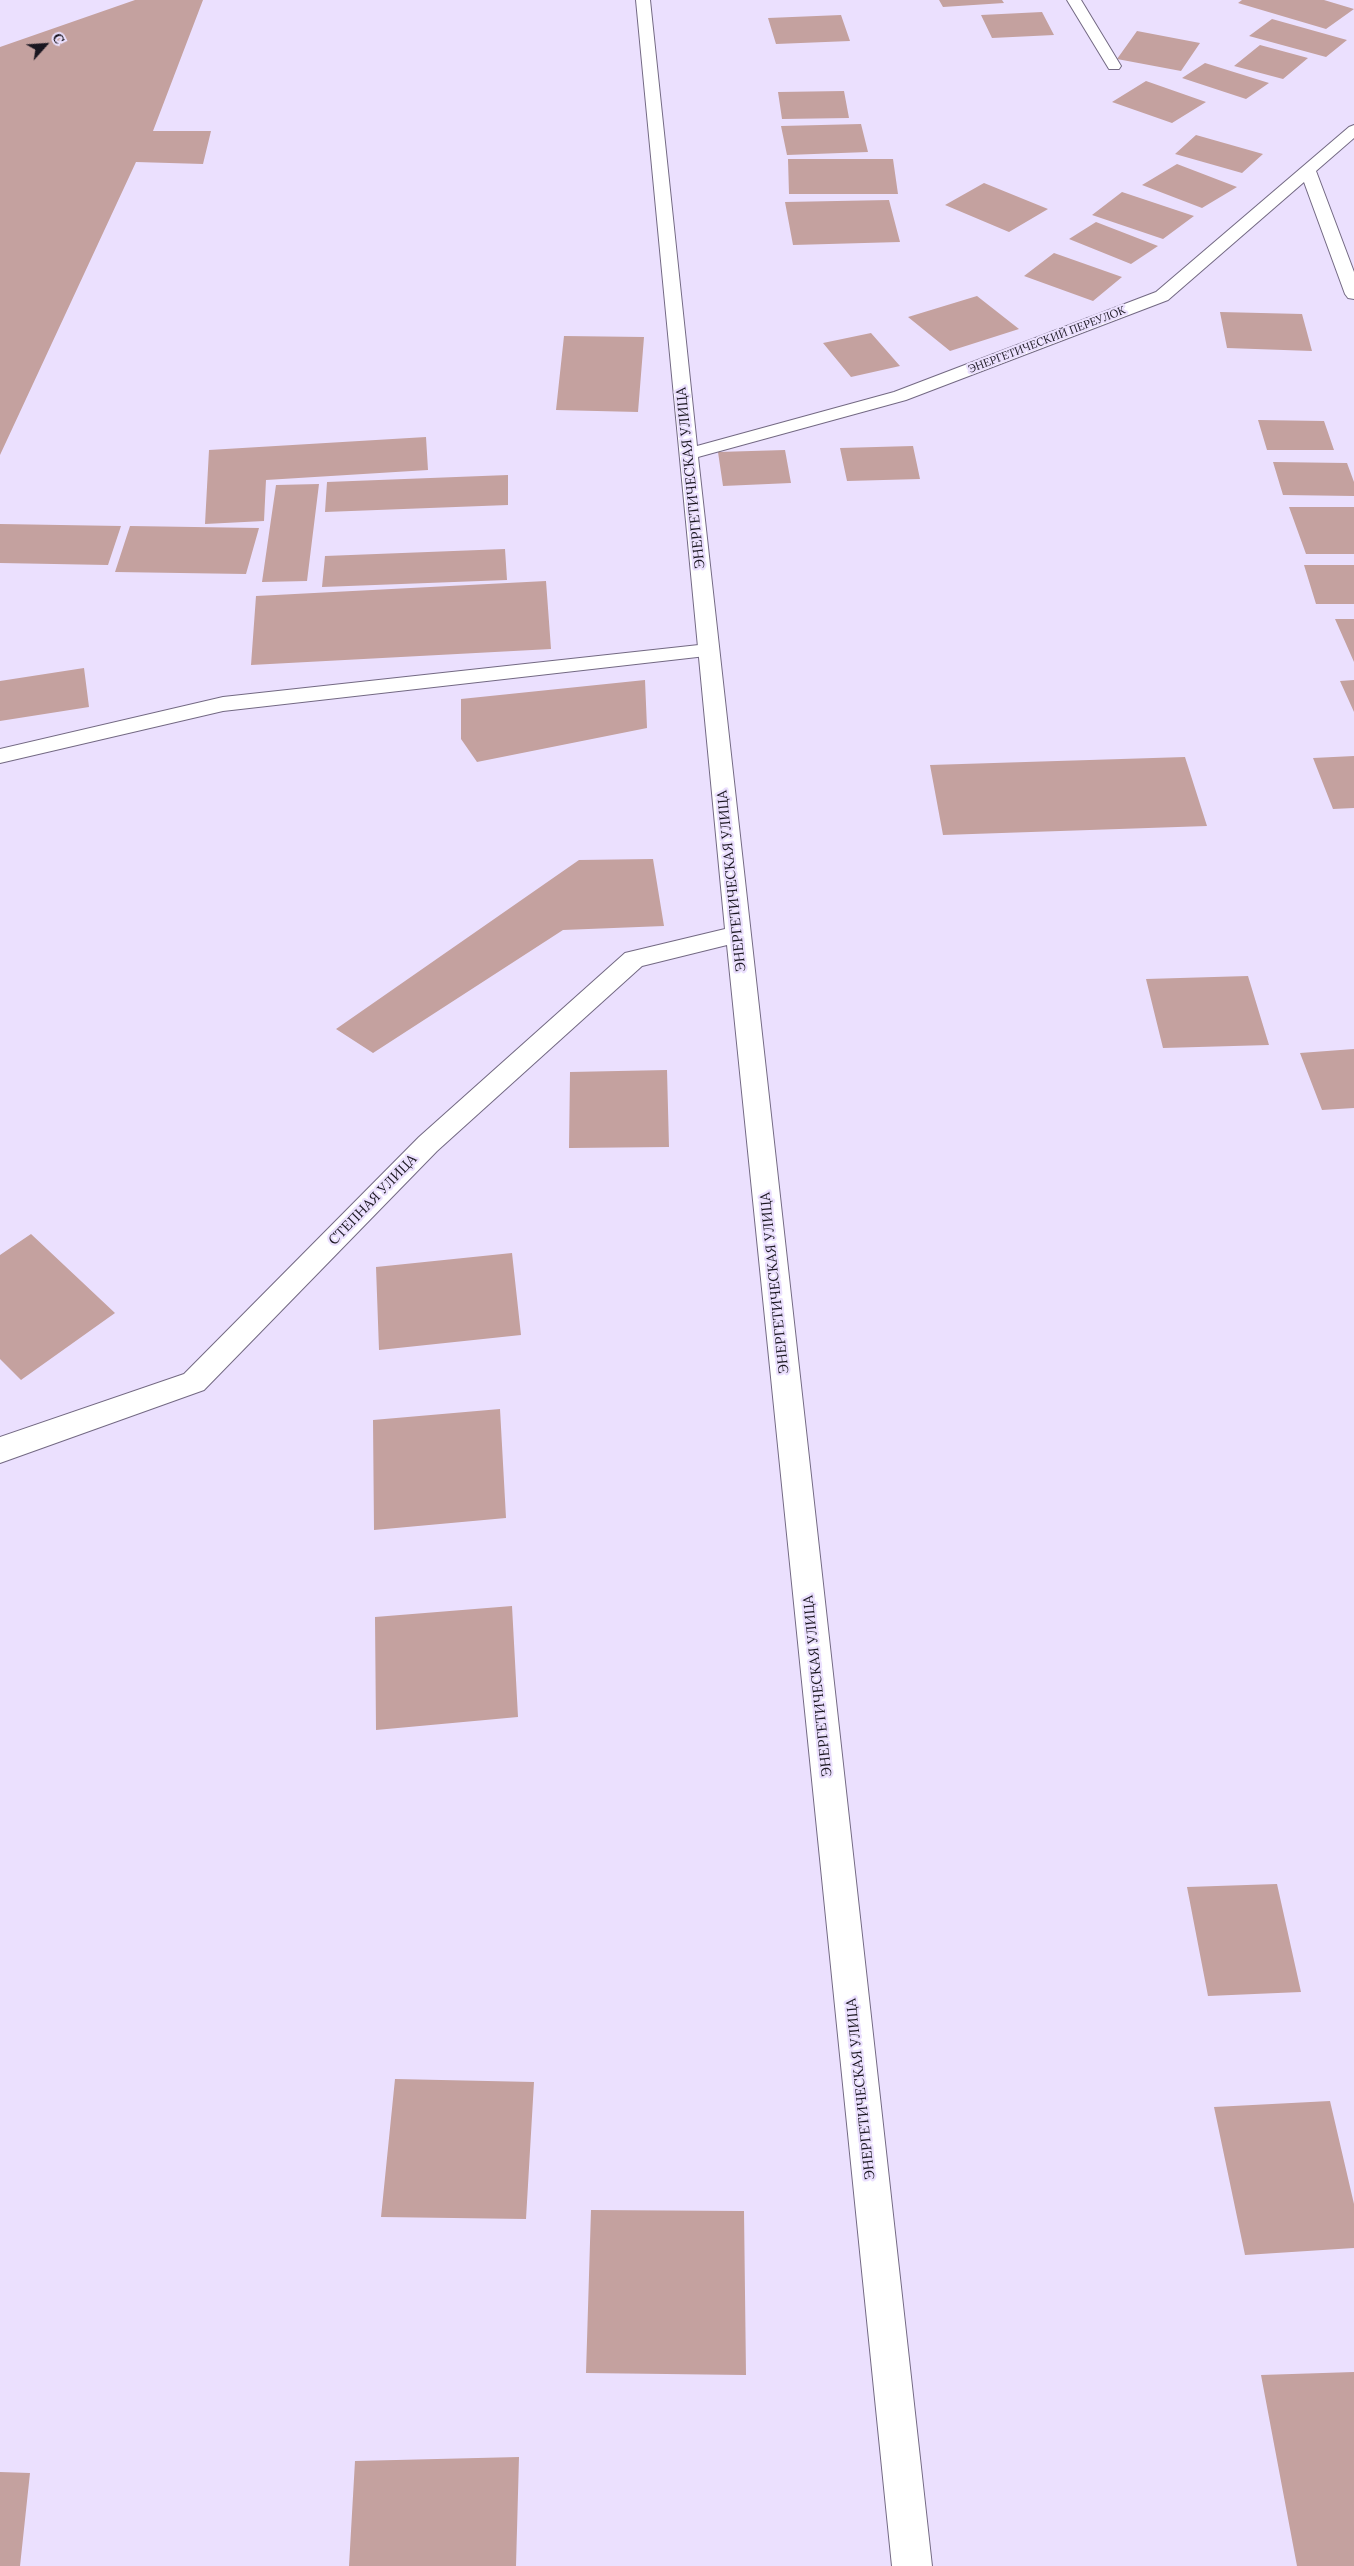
<!DOCTYPE html>
<html>
<head>
<meta charset="utf-8">
<style>
	body { margin:0 }
	#map { position:relative; width:1354px; height:2566px; overflow:hidden; background:#ebe0fe; font-family:Lora,serif }
	canvas { display:block }
	.north { position:absolute; left:20px; top:20px; width:50px; height:50px; -webkit-text-stroke:4px #ebe0fe; paint-order:stroke; rotate:64deg; font-size:14px; font-weight:700; line-height:20px; text-align:center; color:#1a1620 }
	.north::after { content:''; display:block; margin:auto; width:18px; height:22px; background:#1a1620; clip-path:polygon(50% 0,100% 100%,50% 72%,0 100%) }
</style>
</head>
<body>
<div id="map">
<canvas width="1354" height="2566"></canvas>
<div class="north">С</div>
</div>
<script>
const c = document.querySelector('canvas').getContext('2d');
c.lineJoin = 'round';
function fillPath(path, color) {
  c.fillStyle = color;
  c.fill(path, 'evenodd');
}
function toPath(rows) {
  const path = new Path2D();
  for (const r of rows) {
    path.moveTo(r[0], r[1]);
    for (let i = 2; i < r.length; i += 2) path.lineTo(r[i], r[i + 1]);
  }
  return path;
}
function trace(path, color, width, dash) {
  c.strokeStyle = color;
  c.lineWidth = width;
  c.lineCap = dash ? 'butt' : 'round';
  c.setLineDash(dash || []);
  c.stroke(path);
}
function label(font, color, halo, rows, align = 'center') {
  c.font = font + ' Lora,serif';
  c.lineWidth = 4.5;
  c.setLineDash([]);
  c.textBaseline = 'middle';
  c.strokeStyle = halo;
  c.fillStyle = color;
  for (const [text, x, y, turn = 0] of rows) {
    c.save();
    c.translate(x, y);
    c.rotate((+turn || 0) * Math.PI / 180);
    c.textAlign = isNaN(turn) ? turn : align;
    if (halo) c.strokeText(text, 0, 0);
    c.fillText(text, 0, 0);
    c.restore();
  }
}
const building = toPath([
	[135,0,203,0,153,131,211,131,203,164,136,162,0,455,0,47],
	[939,0,1002,0,1004,3,943,7],
	[1242,0,1324,0,1354,9,1326,29,1238,3],
	[1042,12,1054,35,992,38,981,15],
	[841,15,850,41,776,44,768,18],
	[1272,19,1347,40,1326,57,1249,36],
	[1137,31,1200,43,1181,71,1117,59],
	[1260,45,1308,58,1283,79,1234,66],
	[1205,63,1269,83,1246,99,1182,78],
	[1146,81,1206,102,1172,123,1112,102],
	[844,91,849,118,782,119,778,92],
	[861,124,868,152,787,155,781,126],
	[1196,135,1263,154,1242,173,1175,154],
	[788,159,893,159,898,194,789,194],
	[1177,164,1237,187,1202,208,1142,185],
	[984,183,1048,209,1009,232,945,205],
	[1122,192,1194,216,1163,239,1092,215],
	[889,200,900,242,793,245,785,202],
	[1096,222,1158,246,1131,264,1069,239],
	[1054,253,1122,277,1093,301,1024,276],
	[977,296,1019,329,950,351,908,317],
	[1220,312,1302,314,1312,351,1227,348],
	[871,333,900,366,851,377,823,343],
	[564,336,644,337,638,412,556,410],
	[1258,420,1324,421,1334,450,1267,450],
	[426,437,428,470,266,480,264,521,205,524,209,450],
	[913,446,920,479,847,481,840,448],
	[785,450,791,483,723,486,718,452],
	[1273,462,1347,463,1354,482,1354,496,1283,495],
	[508,475,508,505,325,512,327,482],
	[319,484,307,581,262,582,276,485],
	[1289,507,1354,507,1354,554,1306,554],
	[0,524,121,526,108,565,0,563],
	[130,526,259,528,246,574,115,572],
	[505,549,507,580,322,587,325,556],
	[1304,565,1354,565,1354,604,1316,604],
	[546,581,551,649,251,665,256,596],
	[1335,619,1354,619,1354,662],
	[84,668,89,707,0,721,0,681],
	[645,680,647,728,477,762,461,739,461,699],
	[1354,680,1354,712,1340,681],
	[1354,756,1354,808,1333,809,1313,758],
	[1185,757,1207,826,943,835,930,765],
	[653,859,664,926,563,930,373,1053,336,1029,579,860],
	[1248,976,1269,1045,1163,1048,1146,979],
	[1354,1049,1354,1108,1322,1110,1300,1053],
	[667,1070,669,1147,569,1148,570,1072],
	[31,1234,115,1313,21,1380,0,1359,0,1255],
	[512,1253,521,1335,379,1350,376,1267],
	[500,1409,506,1518,374,1530,373,1420],
	[512,1606,518,1717,376,1730,375,1617],
	[1277,1884,1301,1992,1208,1996,1187,1887],
	[395,2079,534,2082,526,2219,381,2217],
	[1330,2101,1354,2204,1354,2248,1245,2255,1214,2107],
	[591,2210,744,2211,746,2375,586,2373],
	[1354,2372,1354,2566,1297,2566,1261,2375],
	[519,2457,516,2566,349,2566,355,2461],
	[0,2472,30,2473,20,2566,0,2566]
]);
const service = toPath([
	[708,644,715,645,718,650,715,655,223,711,0,763,0,749,223,697,708,644]
]);
const minor = toPath([
	[636,0,650,0,697,446,894,392,1156,292,1349,127,1354,125,1354,138,1316,171,1354,272,1354,299,1348,298,1345,294,1304,182,1168,300,906,400,698,457,932,2566,892,2566,727,945,642,966,437,1151,204,1390,0,1463,0,1437,184,1374,419,1137,625,953,725,929,636,0],
	[1067,0,1081,0,1121,66,1119,69,1109,69,1067,0]
]);
const farStreetnames = [
	["ЭНЕРГЕТИЧЕСКИЙ ПЕРЕУЛОК",1047,340,-21]
];
const streetNames = [
	["ЭНЕРГЕТИЧЕСКАЯ УЛИЦА",691,478,-96],
	["ЭНЕРГЕТИЧЕСКАЯ УЛИЦА",732,881,-96],
	["СТЕПНАЯ УЛИЦА",373,1200,-46],
	["ЭНЕРГЕТИЧЕСКАЯ УЛИЦА",775,1283,-96],
	["ЭНЕРГЕТИЧЕСКАЯ УЛИЦА",818,1686,-96],
	["ЭНЕРГЕТИЧЕСКАЯ УЛИЦА",861,2089,-96]
];
fillPath(building, '#c4a19f');
trace(service, '#736983', 2);
trace(minor, '#736983', 2);
fillPath(service, '#fff');
fillPath(minor, '#fff');
label('11px', '#1a1620', '#ebe0fe', farStreetnames);
label('14px', '#1a1620', '#ebe0fe', streetNames);
</script>
</body>
</html>
